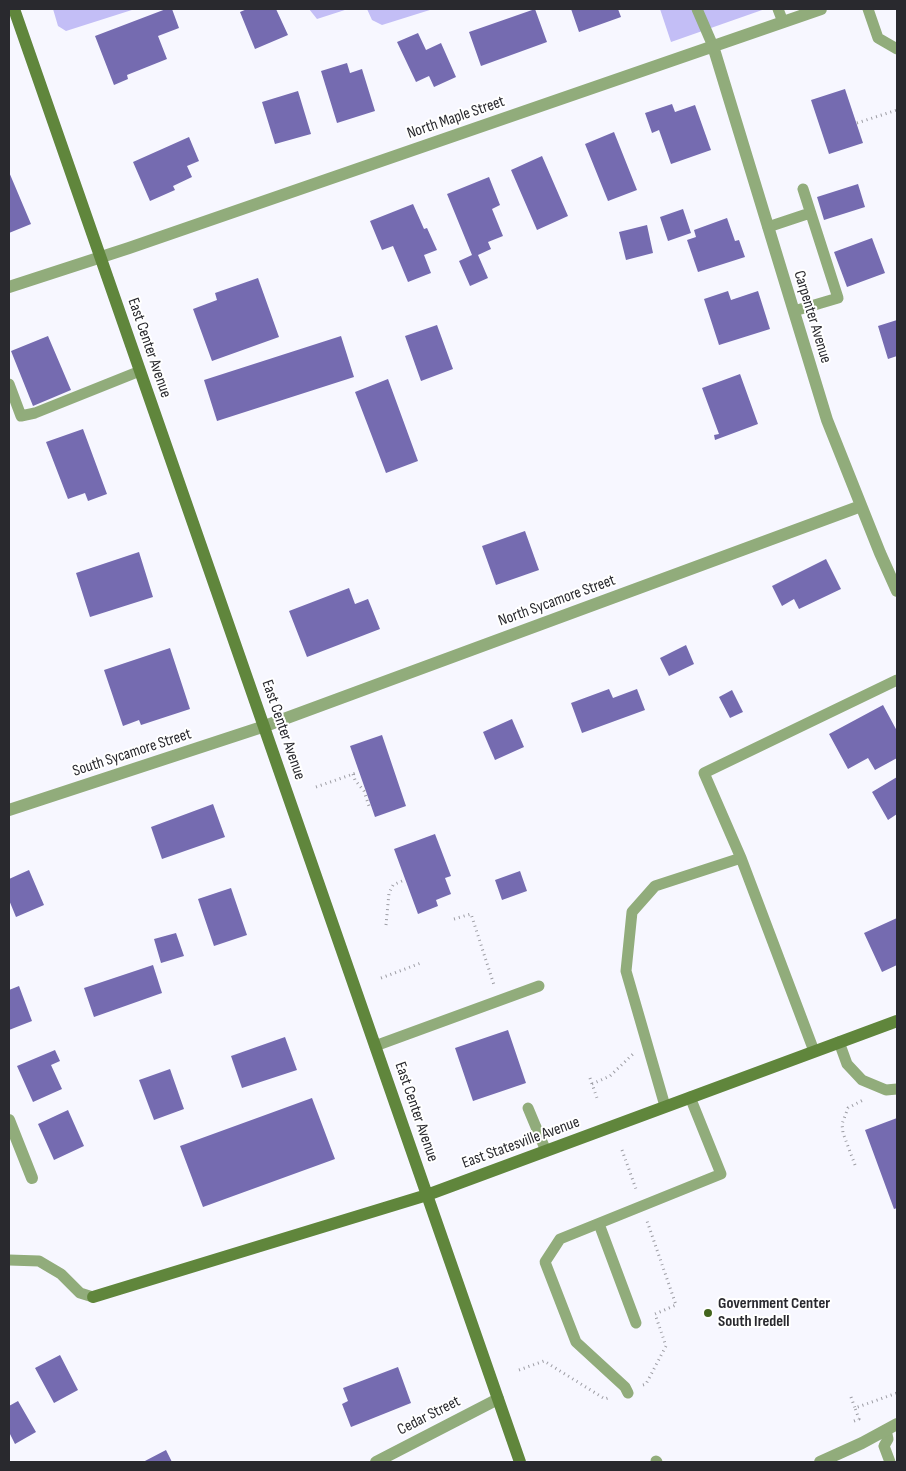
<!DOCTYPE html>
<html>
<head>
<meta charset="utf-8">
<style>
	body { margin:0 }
	#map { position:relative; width:906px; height:1471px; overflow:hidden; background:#f7f7ff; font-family:"Sofia Sans Condensed",sans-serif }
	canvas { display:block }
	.frame { position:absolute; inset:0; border:10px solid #29292e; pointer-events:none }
</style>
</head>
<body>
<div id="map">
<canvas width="906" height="1471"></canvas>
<div class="frame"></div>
</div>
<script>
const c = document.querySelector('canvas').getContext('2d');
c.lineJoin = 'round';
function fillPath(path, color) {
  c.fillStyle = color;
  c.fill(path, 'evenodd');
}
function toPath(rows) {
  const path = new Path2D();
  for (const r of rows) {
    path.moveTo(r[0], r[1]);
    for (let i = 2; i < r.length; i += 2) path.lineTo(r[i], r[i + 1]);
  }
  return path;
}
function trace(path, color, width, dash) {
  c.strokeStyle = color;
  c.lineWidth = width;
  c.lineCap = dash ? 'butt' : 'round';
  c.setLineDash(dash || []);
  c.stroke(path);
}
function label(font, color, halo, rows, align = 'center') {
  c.font = font + ' "Sofia Sans Condensed",sans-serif';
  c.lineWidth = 4;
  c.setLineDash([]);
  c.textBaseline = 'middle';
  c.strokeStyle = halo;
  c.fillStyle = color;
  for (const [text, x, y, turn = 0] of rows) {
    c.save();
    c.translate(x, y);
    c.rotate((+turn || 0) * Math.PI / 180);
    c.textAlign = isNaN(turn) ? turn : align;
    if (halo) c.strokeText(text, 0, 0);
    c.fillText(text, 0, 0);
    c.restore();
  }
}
const green = toPath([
	[53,9,135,9,66,31,58,26],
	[309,9,348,9,317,19],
	[367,9,433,9,382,25,372,20],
	[660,9,765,9,671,42]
]);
const building = toPath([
	[166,9,172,9,179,28,158,36,167,59,127,75,128,79,114,85,95,36],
	[247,9,276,9,288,35,255,49,240,12],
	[535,9,547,42,481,66,469,32],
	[571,9,618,9,621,17,579,32],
	[418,33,426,50,441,43,456,77,434,87,429,76,416,82,397,42],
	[347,63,350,73,362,69,375,111,337,123,321,71],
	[845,89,863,143,829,154,811,100],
	[298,91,311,134,275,144,262,102],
	[672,104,675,112,695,105,711,150,671,164,659,130,652,133,645,113],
	[614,132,637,190,608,201,585,144],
	[189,137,199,161,187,166,192,177,173,186,175,190,150,201,133,162],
	[542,156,568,216,537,230,511,170],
	[9,172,31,224,9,233],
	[489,177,500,205,492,209,503,236,488,242,491,249,478,255,488,278,470,286,459,261,472,255,447,194],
	[858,184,865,207,824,220,817,197],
	[413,204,424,229,427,228,437,250,424,255,431,273,408,282,393,246,382,250,370,221],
	[683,209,691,233,668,241,660,217],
	[727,218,735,241,739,240,745,257,698,272,687,240,696,237,694,230],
	[647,225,653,253,626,260,619,232],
	[872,238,885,273,847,287,834,252],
	[258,278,279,337,212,361,193,309,217,300,215,293],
	[728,291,731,300,758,291,770,329,719,345,704,299],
	[897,320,897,356,888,359,878,326],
	[437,325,453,369,421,381,405,336],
	[48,336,71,390,33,406,11,351],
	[341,336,354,377,217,421,204,380],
	[740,374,758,424,715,440,714,435,719,434,702,388],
	[388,379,418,461,386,473,355,392],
	[83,429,107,494,88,501,85,493,68,499,46,442],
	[525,531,539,570,496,585,482,546],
	[139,552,153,597,90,617,76,573],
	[826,559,841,589,799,609,794,599,782,606,772,586],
	[349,588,355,604,368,599,380,629,307,657,289,611],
	[686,645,694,664,669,676,660,658],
	[170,648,190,709,141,725,139,720,123,726,104,670],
	[609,689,613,698,637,689,645,710,582,733,571,703],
	[732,690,743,712,730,718,719,697],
	[883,705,897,731,897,758,875,770,868,758,848,769,829,734],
	[512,719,524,747,495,760,483,732],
	[382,735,406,806,375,817,350,746],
	[897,777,897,814,888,820,872,792],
	[213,804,225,837,162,859,151,827],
	[435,834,451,876,445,878,451,894,436,900,438,906,418,914,394,849],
	[29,870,44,905,16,917,9,900,9,879],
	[520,871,527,891,502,900,495,880],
	[231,888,247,935,214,946,198,899],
	[897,918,897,965,882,972,864,933],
	[176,933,184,956,161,963,154,939],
	[153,965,162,993,94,1017,84,988],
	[19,986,32,1021,9,1030,9,990],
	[508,1030,526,1083,473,1101,455,1048],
	[285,1037,297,1070,242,1088,231,1056],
	[55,1050,60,1061,51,1065,62,1089,33,1102,17,1066],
	[170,1069,184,1109,154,1120,139,1080],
	[312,1098,335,1159,203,1207,180,1146],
	[68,1110,84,1146,54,1160,38,1124],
	[897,1118,897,1208,894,1209,865,1130],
	[60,1355,78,1390,54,1403,35,1368],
	[398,1367,411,1403,351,1427,342,1404,348,1401,343,1388],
	[18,1401,36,1432,15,1444,9,1432,9,1406],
	[166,1450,172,1462,143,1462]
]);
const path = toPath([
	[857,123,897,110],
	[353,774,355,780,364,791,370,809],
	[316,787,356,773],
	[454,919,471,914,494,985],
	[386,925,389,893,393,885,402,881],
	[381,978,421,963],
	[590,1078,598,1101],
	[592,1084,610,1076,633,1054],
	[622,1150,636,1189],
	[855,1165,843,1133,842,1124,848,1108,863,1100],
	[519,1370,544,1361,605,1399,611,1397],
	[643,1385,646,1384,666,1346,655,1314,676,1305,647,1221],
	[851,1397,855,1408],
	[854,1421,859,1419,855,1408,897,1393]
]);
const lane = toPath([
	[697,9,713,46],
	[778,9,783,22],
	[868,9,878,38,897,49],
	[768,227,810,213],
	[794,311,838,298,803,189],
	[9,384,21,416,35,413,140,371],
	[741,858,704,773,897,680],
	[839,1042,847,1064,862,1080,886,1090,897,1089],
	[375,1046,539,986],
	[665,1106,626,971,632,912,655,886,741,858,814,1051],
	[528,1108,546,1151],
	[599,1224,636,1323],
	[9,1260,39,1261,61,1274,80,1293,93,1297],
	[628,1393,625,1387,576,1342,545,1262,560,1239,721,1174,690,1097],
	[886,1430,888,1439,884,1446,890,1462],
	[656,1461,657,1462]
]);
const street = toPath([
	[713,46,827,420,880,553,897,591],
	[9,287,129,248,821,9],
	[9,810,265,726,861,506],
	[9,1120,32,1178],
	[376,1462,498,1399],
	[820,1462,862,1443,897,1424]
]);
const secondary = toPath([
	[14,9,520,1462],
	[93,1297,427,1195,897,1021]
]);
const markers = [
	[708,1313,5,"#43651d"]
];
const streetNames = [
	["North Maple Street",456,118,-19],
	["Carpenter Avenue",812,317,73],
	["East Center Avenue",149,348,71],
	["North Sycamore Street",557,601,-20],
	["East Center Avenue",283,730,71],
	["South Sycamore Street",132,753,-18],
	["East Center Avenue",416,1112,71],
	["East Statesville Avenue",521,1143,-20],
	["Cedar Street",429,1416,-27]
];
const poiNames = [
	["Government Center",718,1304],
	["South Iredell",718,1322]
];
fillPath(green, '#c3bef6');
fillPath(building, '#756bb0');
trace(path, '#9d9da4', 3, [1, 4]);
trace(lane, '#91ac7b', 11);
trace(street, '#91ac7b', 12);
trace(secondary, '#60863c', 12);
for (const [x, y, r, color] of markers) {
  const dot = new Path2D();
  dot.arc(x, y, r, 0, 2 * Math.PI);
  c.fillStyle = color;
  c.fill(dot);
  trace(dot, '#fff', 2);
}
label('16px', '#29292e', '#fff', streetNames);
label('bold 16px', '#29292e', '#fff', poiNames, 'left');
</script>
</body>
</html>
